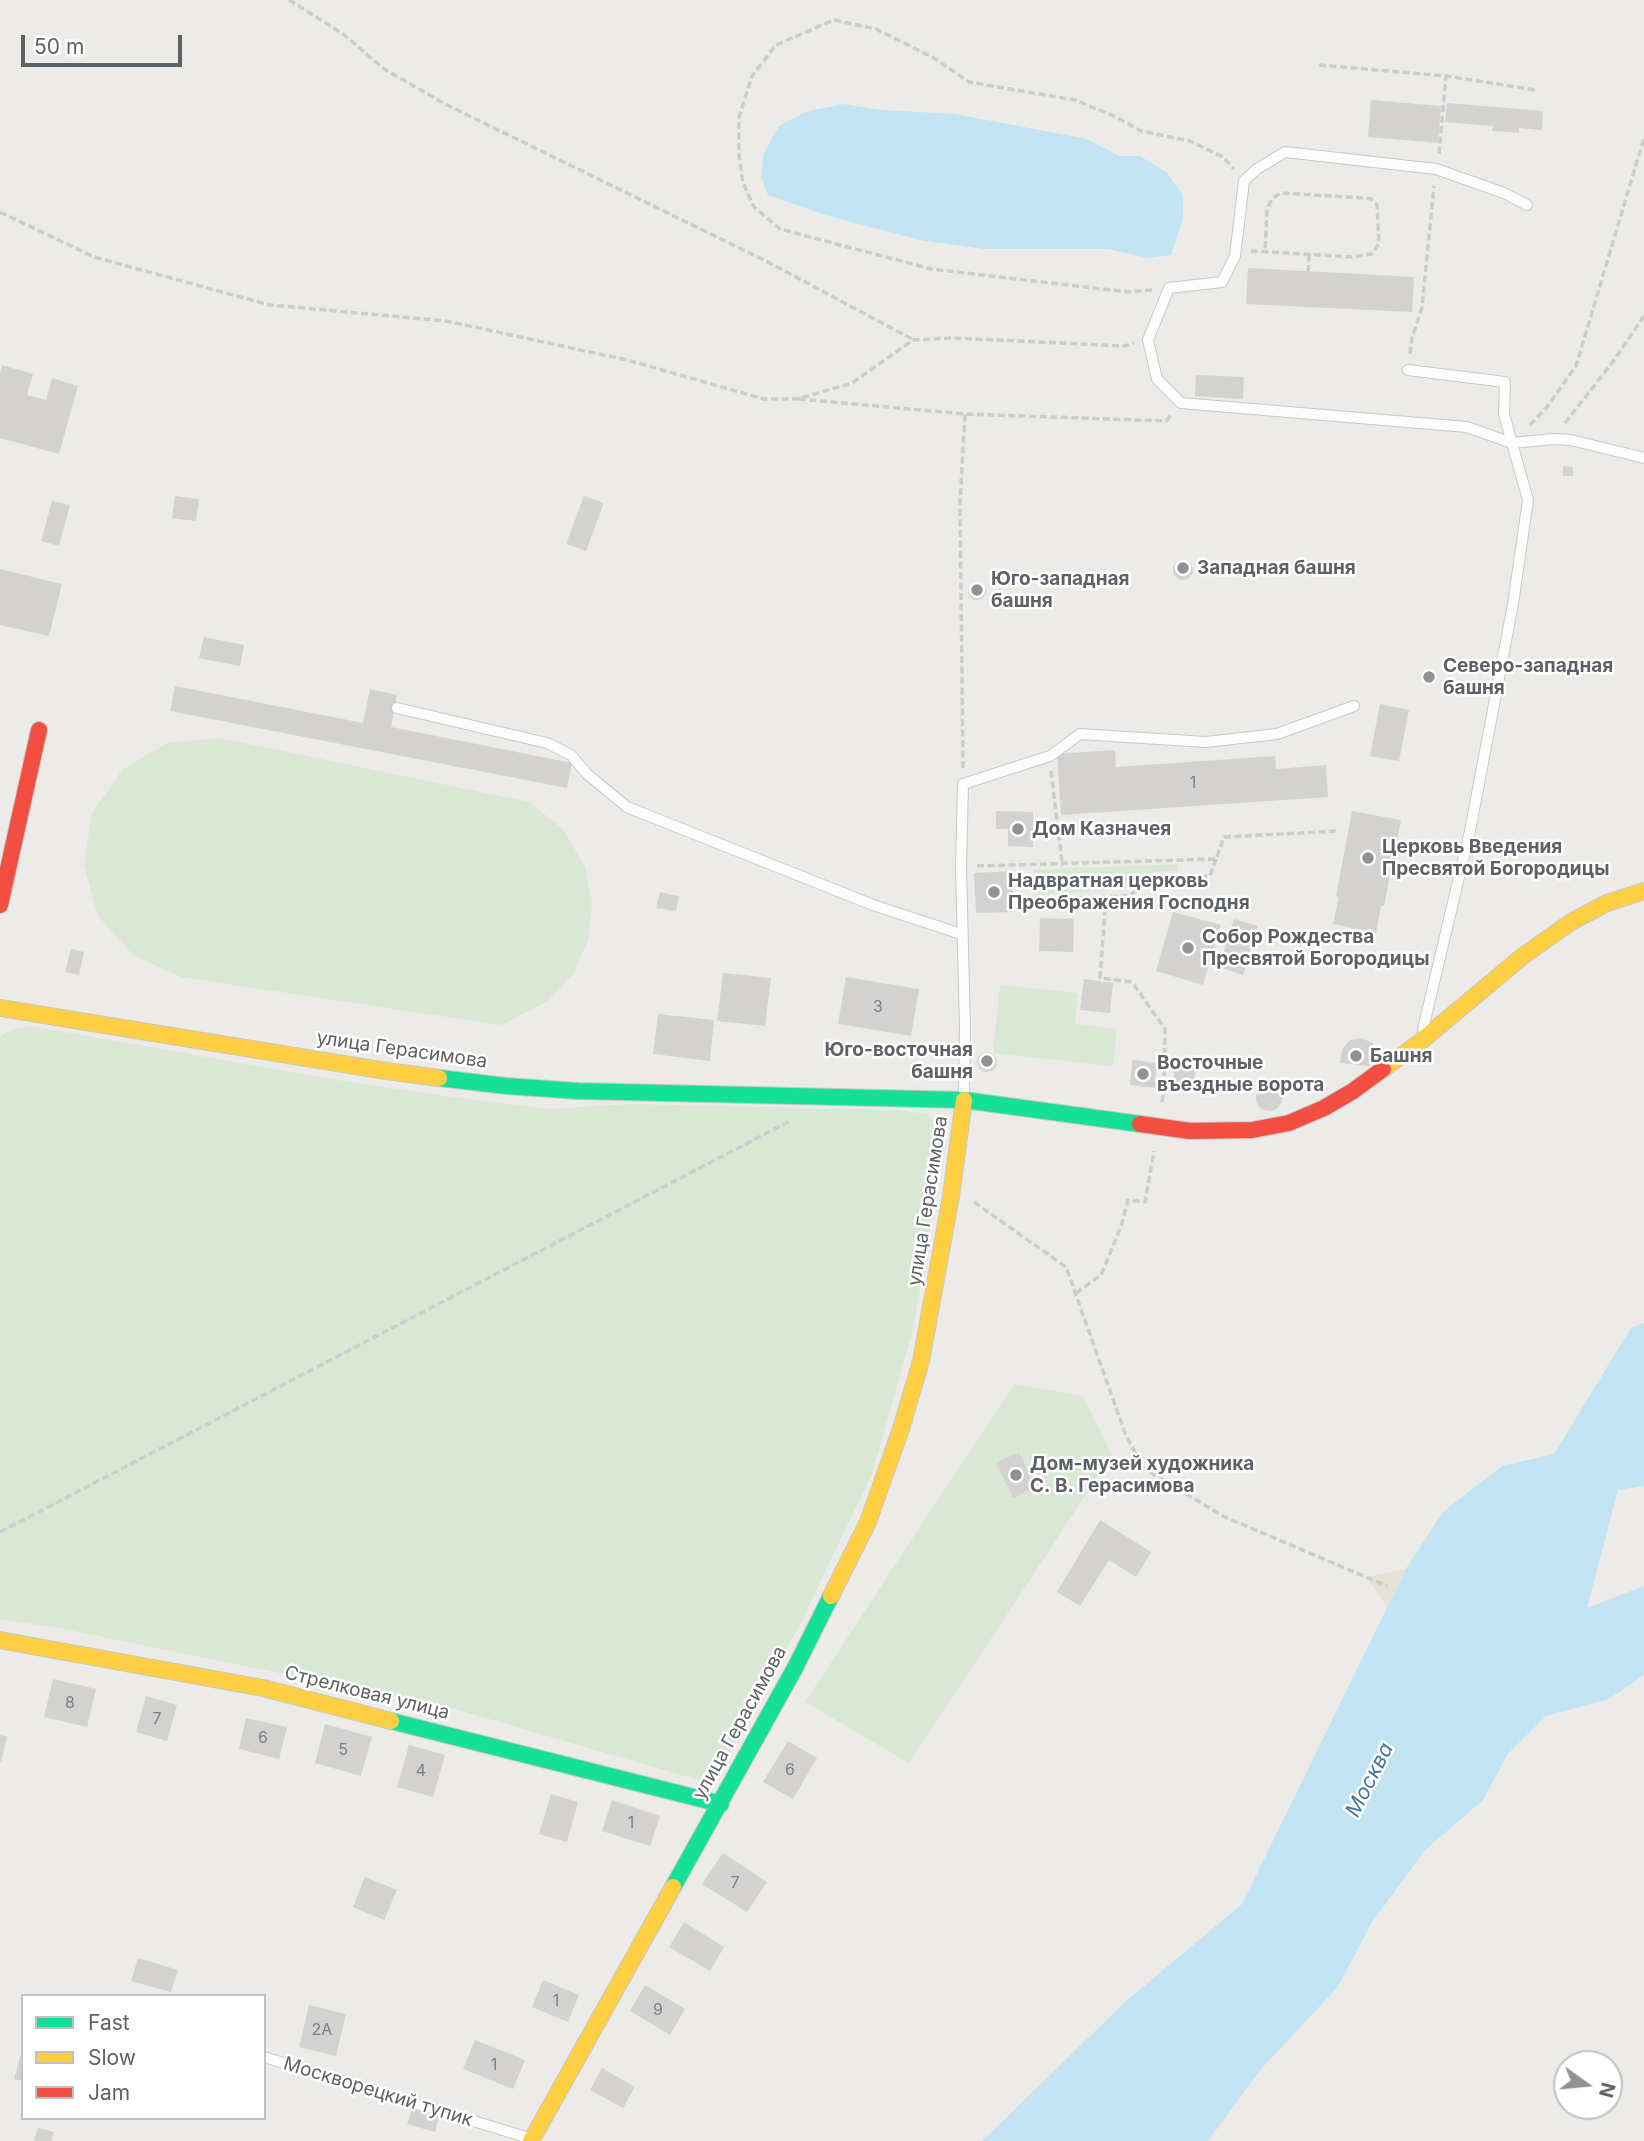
<!DOCTYPE html>
<html>
<head>
<meta charset="utf-8">
<style>
	body { margin:0 }
	#map { position:relative; width:1644px; height:2141px; overflow:hidden; background:#ecebe8; font-family:Inter,sans-serif }
	canvas { display:block }
	.legend { position:absolute; left:21px; top:1994px; width:245px; height:126px; box-sizing:border-box; background:#fff; border:2px solid #bfc0c1; margin:0; padding:9px 12px; list-style:none; font-size:21px; color:#5e6265 }
	.legend li { display:flex; align-items:center; gap:14px; height:35px }
	.legend b { width:35px; border:2px solid #bfc0c1 }
	.north { position:absolute; left:1553px; top:2050px; width:70px; height:70px; box-sizing:border-box; background:#fff; border:2px solid #bfc0c1; border-radius:50%; rotate:105deg; font-size:19px; font-weight:700; line-height:28px; text-align:center; color:#5e6265 }
	.north::after { content:''; display:block; margin:auto; width:24px; height:32px; background:#909293; clip-path:polygon(50% 0,100% 100%,50% 72%,0 100%) }
	.scale { position:absolute; left:21px; top:35px; width:161px; height:32px; box-sizing:border-box; border:4px solid #5e6265; border-top:0; padding-left:9px; font-size:21px; line-height:24px; white-space:nowrap; color:#5e6265; -webkit-text-stroke:5px #fff; paint-order:stroke }
</style>
</head>
<body>
<div id="map">
<canvas width="1644" height="2141"></canvas>
<ul class="legend">
<li><b style="height:9px;background:#16e098"></b>Fast</li>
<li><b style="height:9px;background:#ffcf43"></b>Slow</li>
<li><b style="height:9px;background:#f24e42"></b>Jam</li>
</ul>
<div class="north">N</div>
<div class="scale">50 m</div>
</div>
<script>
const c = document.querySelector('canvas').getContext('2d');
c.lineJoin = 'round';
function fillPath(path, color) {
  c.fillStyle = color;
  c.fill(path, 'evenodd');
}
function toPath(rows) {
  const path = new Path2D();
  for (const r of rows) {
    if (r.length === 3) {
      path.moveTo(r[0] + r[2], r[1]);
      path.arc(r[0], r[1], r[2], 0, 2 * Math.PI);
      continue;
    }
    path.moveTo(r[0], r[1]);
    for (let i = 2; i < r.length; i += 2) path.lineTo(r[i], r[i + 1]);
  }
  return path;
}
function trace(path, color, width, dash) {
  c.strokeStyle = color;
  c.lineWidth = width;
  c.lineCap = dash ? 'butt' : 'round';
  c.setLineDash(dash || []);
  c.stroke(path);
}
function label(font, color, halo, rows, align = 'center') {
  c.font = font + ' Inter,sans-serif';
  c.lineWidth = 5;
  c.setLineDash([]);
  c.textBaseline = 'middle';
  c.strokeStyle = halo;
  c.fillStyle = color;
  for (const [text, x, y, turn = 0] of rows) {
    c.save();
    c.translate(x, y);
    c.rotate((+turn || 0) * Math.PI / 180);
    c.textAlign = isNaN(turn) ? turn : align;
    if (halo) c.strokeText(text, 0, 0);
    c.fillText(text, 0, 0);
    c.restore();
  }
}
const green = toPath([
	[220,738,529,802,563,829,585,867,592,903,588,940,573,974,548,1001,501,1025,181,977,133,955,98,916,84,865,92,813,122,770,167,743],
	[1178,864,1178,871,1156,872,1143,877,1126,889,1034,895,1033,870],
	[1000,985,1078,993,1075,1024,1117,1029,1113,1066,993,1053],
	[31,1026,337,1080,444,1096,551,1109,630,1104,897,1110,927,1114,943,1130,943,1154,913,1329,872,1474,800,1624,716,1778,698,1780,455,1709,64,1629,0,1619,0,1037,10,1030],
	[1014,1384,1083,1396,1112,1455,909,1763,805,1702]
]);
const sand = toPath([
	[1406,1569,1387,1607,1366,1577]
]);
const water = toPath([
	[843,104,881,110,955,114,1087,139,1119,156,1140,156,1167,173,1183,195,1183,219,1171,255,1148,258,1108,249,984,249,920,240,829,216,768,195,761,177,764,153,779,126,805,112],
	[1644,1323,1644,1486,1618,1490,1587,1608,1644,1586,1644,1675,1609,1699,1546,1716,1507,1755,1483,1800,1424,1851,1371,1924,1337,1988,1261,2069,1208,2141,982,2141,1125,2002,1242,1904,1406,1569,1443,1512,1502,1466,1554,1454,1631,1328]
]);
const building = toPath([
	[1371,100,1441,106,1438,143,1368,137],
	[1447,103,1543,111,1542,130,1519,128,1519,133,1492,131,1493,126,1445,122],
	[1248,268,1414,277,1412,312,1246,304],
	[2,365,33,374,27,395,46,400,52,378,78,386,59,454,0,438,0,374],
	[1196,375,1244,377,1243,399,1195,396],
	[1563,466,1573,467,1573,476,1563,476],
	[175,496,199,499,196,521,172,518],
	[584,496,604,503,586,551,566,544],
	[52,501,70,505,59,546,41,541],
	[1183,570,10],
	[0,569,62,584,49,636,0,625],
	[977,591,9],
	[204,637,244,645,240,666,199,658],
	[1429,677,8],
	[175,686,363,723,370,689,397,695,391,727,572,763,567,788,170,711],
	[1380,704,1409,710,1399,761,1370,756],
	[1115,750,1116,767,1275,756,1276,769,1326,765,1328,797,1061,815,1057,754],
	[996,811,1033,812,1033,847,1008,846,1008,829,996,829],
	[1352,811,1401,820,1384,906,1381,906,1376,933,1333,924,1339,897,1336,896],
	[1013,871,1014,912,976,913,974,873],
	[660,892,679,896,676,911,656,908],
	[1173,912,1221,925,1203,985,1156,971],
	[1040,918,1074,919,1073,952,1039,951],
	[1234,919,1258,926,1243,975,1219,967],
	[71,949,84,952,79,975,65,972],
	[723,973,771,978,765,1026,717,1021],
	[846,977,919,989,911,1036,838,1024],
	[1084,979,1113,983,1110,1013,1080,1010],
	[658,1014,714,1020,710,1061,653,1054],
	[1361,1038,1373,1043,1370,1066,1340,1063,1342,1049,1350,1040],
	[987,1062,10],
	[1132,1060,1157,1063,1155,1082,1173,1084,1175,1064,1196,1067,1193,1092,1130,1085],
	[1269,1098,13],
	[1019,1452,1035,1487,1013,1498,996,1463],
	[1100,1520,1151,1552,1136,1577,1109,1560,1080,1606,1057,1592],
	[53,1679,96,1689,87,1727,44,1717],
	[146,1696,177,1705,167,1741,136,1732],
	[246,1718,287,1727,279,1759,239,1749],
	[325,1724,372,1737,361,1776,315,1763],
	[0,1735,7,1737,1,1762,0,1761],
	[788,1741,817,1758,793,1799,763,1782],
	[409,1745,445,1755,433,1797,397,1787],
	[551,1794,578,1802,567,1842,539,1834],
	[612,1800,660,1816,650,1846,602,1831],
	[723,1853,767,1882,747,1912,702,1884],
	[365,1877,397,1890,384,1920,353,1907],
	[684,1922,724,1947,710,1971,669,1947],
	[138,1958,178,1970,171,1992,131,1981],
	[543,1980,579,1995,568,2022,532,2007],
	[645,1985,685,2009,670,2035,630,2011],
	[309,2005,346,2014,336,2056,299,2047],
	[475,2040,525,2060,513,2089,463,2069],
	[22,2050,23,2050,23,2081,14,2079],
	[602,2068,635,2087,623,2108,590,2090],
	[412,2109,439,2117,435,2132,407,2124],
	[38,2128,54,2132,51,2141,34,2141]
]);
const path = toPath([
	[289,0,343,34,384,69,445,104,766,261,912,339],
	[1319,65,1446,76,1536,90],
	[1439,154,1446,76],
	[0,212,94,257,270,305,446,321,627,360,764,399,797,399,852,383,913,340,953,338,1125,346,1134,343],
	[1251,251,1353,257,1372,254,1379,243,1377,205,1371,199,1363,198,1280,193,1272,199,1267,209,1265,252],
	[1308,272,1309,255],
	[1152,290,1128,292,931,269,780,229,754,207,743,183,739,156,739,117,752,76,776,45,834,20,876,29,934,58,969,82,1075,100,1116,117,1141,131,1190,141,1223,157,1234,169],
	[1410,354,1412,338,1422,307,1434,186],
	[799,399,965,414,1166,421,1172,414],
	[1565,423,1612,363,1644,316],
	[1530,425,1547,407,1576,366,1644,138],
	[963,768,960,504,965,414],
	[1051,771,1062,862],
	[977,866,1216,859,1224,837,1338,831],
	[1106,898,1100,978,1132,982,1165,1029,1164,1083],
	[1037,900,1128,896,1151,881,1210,876,1216,859],
	[1162,1102,1164,1089],
	[974,1202,1066,1267,1125,1433,1143,1468,1223,1516,1387,1586],
	[1076,1293,1101,1275,1121,1227,1128,1200,1145,1202,1154,1151],
	[0,1532,790,1121]
]);
const lane = toPath([
	[1408,370,1505,382,1504,414,1512,443,1553,439,1571,440,1644,458],
	[397,708,547,743,571,755,587,774,627,807,873,905,961,934],
	[1423,1029,1470,831,1513,604,1528,500,1512,443,1467,427,1181,403,1157,379,1148,340,1169,288,1222,282,1235,256,1244,181,1257,169,1285,152,1436,169,1504,193,1527,205],
	[964,1097,965,1030,961,867,963,784,1050,756,1080,734,1206,742,1277,734,1354,706],
	[264,2057,529,2138]
]);
const fast = toPath([
	[439,1078,506,1086,578,1091,964,1100,1140,1124],
	[391,1721,721,1804],
	[673,1887,795,1668,831,1596]
]);
const slow = toPath([
	[0,1008,386,1071,439,1078],
	[1383,1069,1420,1042,1523,956,1571,922,1607,903,1644,891],
	[831,1596,868,1522,901,1429,921,1361,951,1196,964,1100],
	[0,1640,263,1688,391,1721],
	[531,2141,673,1887]
]);
const jam = toPath([
	[0,905,39,730],
	[1140,1124,1190,1131,1252,1130,1289,1123,1324,1108,1353,1091,1383,1069]
]);
const markers = [
	[1183,568,7,"#909293"],
	[977,590,7,"#909293"],
	[1429,677,7,"#909293"],
	[1018,829,7,"#909293"],
	[1368,858,7,"#909293"],
	[994,892,7,"#909293"],
	[1188,948,7,"#909293"],
	[1356,1056,7,"#909293"],
	[987,1061,7,"#909293"],
	[1143,1074,7,"#909293"],
	[1016,1475,7,"#909293"]
];
const numberNames = [
	["1",1193,783],
	["3",878,1007],
	["8",70,1703],
	["7",157,1719],
	["6",263,1738],
	["5",343,1750],
	["6",790,1770],
	["4",421,1771],
	["1",631,1823],
	["7",735,1883],
	["1",556,2001],
	["9",658,2010],
	["2А",322,2030],
	["1",494,2065]
];
const poiNames = [
	["Западная башня",1197,568],
	["Юго-западная",991,579],
	["башня",991,601],
	["Северо-западная",1443,666],
	["башня",1443,688],
	["Дом Казначея",1032,829],
	["Церковь Введения",1382,847],
	["Пресвятой Богородицы",1382,869],
	["Надвратная церковь",1008,881],
	["Преображения Господня",1008,903],
	["Собор Рождества",1202,937],
	["Пресвятой Богородицы",1202,959],
	["Юго-восточная",973,1050,"right"],
	["башня",973,1072,"right"],
	["Башня",1370,1056],
	["Восточные",1157,1063],
	["въездные ворота",1157,1085],
	["Дом-музей художника",1030,1464],
	["С. В. Герасимова",1030,1486]
];
const streetNames = [
	["улица Герасимова",402,1050,8],
	["улица Герасимова",928,1201,-81],
	["Стрелковая улица",367,1693,14],
	["улица Герасимова",740,1723,-61],
	["Москворецкий тупик",378,2092,17]
];
const waterNames = [
	["Москва",1370,1780,-63]
];
fillPath(green, '#d9e7d5');
fillPath(sand, '#e6e1d6');
fillPath(water, '#c1e3f2');
fillPath(building, '#d3d2d1');
trace(lane, '#c9c9c8', 12);
trace(fast, '#c6c8c7', 18);
trace(slow, '#c6c8c7', 18);
trace(jam, '#c6c8c7', 18);
trace(path, '#cacdcb', 3.5, [7, 3.5]);
trace(lane, '#fcfcfc', 10);
trace(fast, '#16e098', 16);
trace(slow, '#ffcf43', 16);
trace(jam, '#f24e42', 16);
for (const [x, y, r, color] of markers) {
  const dot = new Path2D();
  dot.arc(x, y, r, 0, 2 * Math.PI);
  c.fillStyle = color;
  c.fill(dot);
  trace(dot, '#fff', 2.5);
}
label('16px', '#7c7f81', null, numberNames);
label('bold 19px', '#5e6265', '#fff', poiNames, 'left');
label('19px', '#5e6265', '#fff', streetNames);
label('italic 21px', '#457797', '#fff', waterNames);
</script>
</body>
</html>
